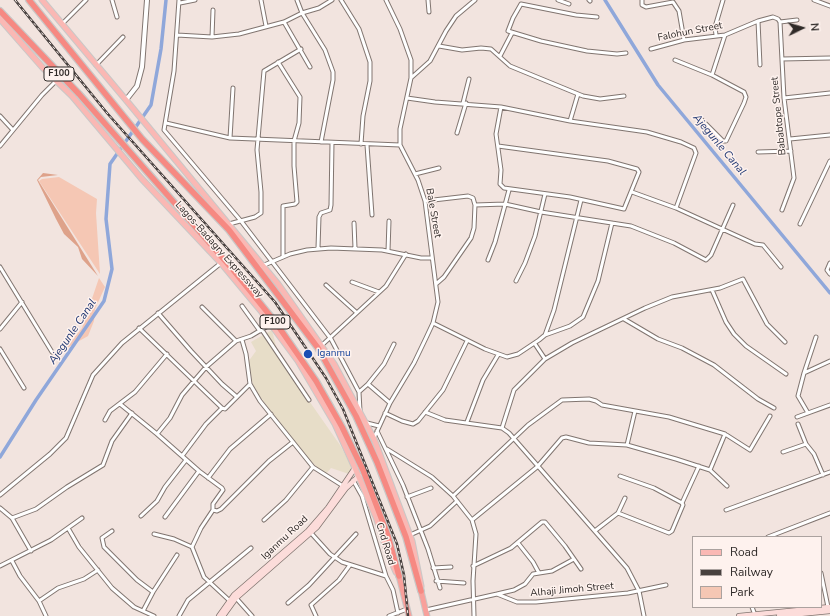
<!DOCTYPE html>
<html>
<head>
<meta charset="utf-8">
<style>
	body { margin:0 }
	#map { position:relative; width:830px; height:616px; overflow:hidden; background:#f2e4df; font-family:"Nunito Sans",sans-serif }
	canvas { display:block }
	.legend { position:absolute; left:692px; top:536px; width:130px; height:72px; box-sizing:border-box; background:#fef2ee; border:1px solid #aba29f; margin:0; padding:5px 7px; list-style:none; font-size:12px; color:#2f2a28 }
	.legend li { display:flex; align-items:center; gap:8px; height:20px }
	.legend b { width:20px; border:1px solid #aba29f }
	.north { position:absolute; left:782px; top:8px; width:40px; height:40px; -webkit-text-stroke:3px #fef2ee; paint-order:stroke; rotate:85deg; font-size:11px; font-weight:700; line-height:16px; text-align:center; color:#2f2a28 }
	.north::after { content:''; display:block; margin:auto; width:14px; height:18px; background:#2f2a28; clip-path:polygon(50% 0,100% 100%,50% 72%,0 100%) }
</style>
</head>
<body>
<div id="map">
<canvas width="830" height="616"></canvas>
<ul class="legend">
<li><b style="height:5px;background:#fab8b4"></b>Road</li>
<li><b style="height:5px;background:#48413f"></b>Railway</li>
<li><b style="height:11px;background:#f5c7b4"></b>Park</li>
</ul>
<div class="north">N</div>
</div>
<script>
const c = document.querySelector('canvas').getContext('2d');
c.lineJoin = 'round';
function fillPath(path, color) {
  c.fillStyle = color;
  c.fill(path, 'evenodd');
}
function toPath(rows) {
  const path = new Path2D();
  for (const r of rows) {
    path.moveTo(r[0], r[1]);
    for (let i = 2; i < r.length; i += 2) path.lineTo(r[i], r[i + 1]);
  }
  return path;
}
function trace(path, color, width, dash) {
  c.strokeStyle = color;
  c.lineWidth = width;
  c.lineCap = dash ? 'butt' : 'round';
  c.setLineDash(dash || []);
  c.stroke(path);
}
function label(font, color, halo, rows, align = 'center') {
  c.font = font + ' "Nunito Sans",sans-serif';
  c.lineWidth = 3;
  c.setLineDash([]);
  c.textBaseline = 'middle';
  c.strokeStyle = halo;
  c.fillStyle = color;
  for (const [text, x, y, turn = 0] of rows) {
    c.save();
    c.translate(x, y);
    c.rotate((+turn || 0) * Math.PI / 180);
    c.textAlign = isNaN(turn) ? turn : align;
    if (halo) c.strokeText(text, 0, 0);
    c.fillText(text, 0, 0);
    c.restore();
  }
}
const commercial = toPath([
	[272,330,279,358,340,445,352,467,352,475,331,468,326,474,320,470,302,452,254,389,248,362,256,351,251,342]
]);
const green = toPath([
	[59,177,97,199,96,213,100,274,39,181,42,179],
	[99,278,105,287,95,309,94,321,88,336,65,349,82,328]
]);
const forest = toPath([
	[43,173,58,175,41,177,38,180,98,276,82,259,78,247,64,234,56,219,37,180]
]);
const canal = toPath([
	[605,0,658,85,830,293],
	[0,457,36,400,104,301,112,269,106,219,110,164,151,105,161,49,166,0]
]);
const minor = toPath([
	[112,0,117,17],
	[179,0,174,71,164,130,241,221,331,339,359,392,360,411],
	[261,0,266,26],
	[297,0,302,13,325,50,333,72,333,80,321,142],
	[341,0,359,29,370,62,370,81,363,116,361,144],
	[428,0,429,12],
	[558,0,569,4],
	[589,0,590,1],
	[642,0,642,5,646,7,673,2,679,11,684,40],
	[814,0,830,6],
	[180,3,195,0],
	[597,17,576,15,521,4,513,18,508,31,541,41,587,51,617,54,626,53],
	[758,21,760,65],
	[284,22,310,67],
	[780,22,797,20],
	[62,24,86,0],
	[177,35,212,37,239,34,284,22,302,13,319,8,332,0],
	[716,35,715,27,723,0],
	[212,37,213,10],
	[439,46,462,50,481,48,491,49,510,66,583,96,600,99,624,96],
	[651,49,684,40,725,35,758,21,773,17,778,19,780,22,784,98,794,178,782,210],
	[500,56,512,33],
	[782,59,830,58],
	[675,60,712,75,744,92,746,97,744,103,726,141,723,141,700,118],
	[278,62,300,97,299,123,294,141,294,166,297,202,295,204,283,206,283,256],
	[96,65,123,37],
	[712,75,725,35],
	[411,78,430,61,446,31,456,16,475,0],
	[407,98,435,102,501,107,570,121,647,132,681,142,694,148,696,153,676,208],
	[784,98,830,93],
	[463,103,469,79],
	[0,116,12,129],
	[570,121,578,94],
	[166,123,230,138,400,145],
	[457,133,466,103],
	[230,138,233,88],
	[790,139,830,135],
	[367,145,372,215],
	[0,146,42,95,56,81],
	[498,146,608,161,637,169,639,172,624,209,570,197,504,188,500,184,501,170,496,134,501,107],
	[758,152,791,151],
	[415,174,439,168],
	[632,192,676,208,755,244,763,245,781,267],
	[425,201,468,196,473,198,475,205,474,228,471,238,444,277,436,284],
	[475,205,505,204,541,212,631,226,674,243,706,260,711,255,733,205],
	[354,223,355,248],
	[229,224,255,217,261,213,261,192,257,150,264,71,301,49],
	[800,224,830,161],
	[318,248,319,217,321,213,330,210,331,205,332,143],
	[388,251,389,221],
	[488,260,495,242,509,190],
	[830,263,827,270,830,274],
	[262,266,290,254,307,250,331,248,382,250,421,258,432,258],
	[0,267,52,352],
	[516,281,525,263,535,236,545,194],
	[352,282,379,292],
	[326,285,356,312],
	[712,290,726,322,734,334,746,346,786,374],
	[242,306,260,331],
	[202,307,236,341],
	[158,313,191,351,222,384,237,397],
	[624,319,658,339,682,348,714,365,758,399,774,408],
	[433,323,485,349,507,357,518,354,539,340,545,335,554,310,581,200],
	[139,328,222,408],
	[0,329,22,302],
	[262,330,309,400],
	[545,335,570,326,583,317,598,281,612,223],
	[242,340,246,354,250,384,260,401,313,467,343,486],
	[535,344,545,359],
	[321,346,386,286,406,254],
	[0,349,24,388],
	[804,373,816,337],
	[359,392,368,384],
	[390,403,368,384,384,364,394,344],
	[120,404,157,434,199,471,222,488,223,490,213,504,213,510,201,528,192,547],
	[425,412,445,420,502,428,509,433,627,568,639,591,644,616],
	[385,413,402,421,413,424,418,421,443,390,467,341],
	[808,413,798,396,804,373,830,361],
	[797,417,830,405],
	[105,420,110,411,135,392,167,354],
	[467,422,483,380,498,355],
	[367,423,379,426],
	[798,424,806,444,814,454,823,475],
	[502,428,514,390,545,359,572,343,645,308,672,297,720,288,743,279,767,324,785,342],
	[377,431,403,485,428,549,440,588],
	[157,434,170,418,182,395,206,367,236,341,251,336,271,324],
	[374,438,390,403,414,363,426,338,433,323,438,302,425,201,418,180,400,145,400,129,411,78,411,60,400,29,386,0],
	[627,445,635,411],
	[387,449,432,477,453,496,472,520,476,534,473,581,474,616],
	[783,452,806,444],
	[182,456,206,424,222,408,225,409,250,384],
	[710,470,725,434],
	[620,476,654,488,682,503,699,466],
	[208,478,230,449,271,414],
	[353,480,362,496,386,576,393,590,398,613],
	[0,495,50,454,66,438,93,375,122,343,221,263],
	[453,496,528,425,562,400,589,399,596,401,602,405,669,417,725,434,750,450,770,416],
	[407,497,431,488],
	[0,508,12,518,31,551],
	[213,510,217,511,221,509,269,461,293,442],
	[726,510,830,472],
	[618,513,669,533,672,531,683,505,682,503],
	[141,516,157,501,165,487,186,460],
	[165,517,199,471],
	[12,518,36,509,67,487,103,465,112,441,132,413],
	[264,520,286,500,313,467],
	[472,520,537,467,562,438,566,437,589,443,627,445,676,459,710,470,727,486],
	[68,528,79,547,112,588,134,607,154,616],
	[596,530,618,513,625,498],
	[112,531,102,538,104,547,137,580,153,592],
	[311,533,330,554,342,562,386,576],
	[154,534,174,539,192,547,204,577,231,602],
	[410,535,430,526,457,501],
	[768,537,830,513],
	[518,543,533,562,539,573],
	[12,561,20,576,39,601,46,616],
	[0,566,51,540,82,518],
	[473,566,511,548,542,522,545,522,565,546,581,569],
	[433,568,451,567],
	[821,573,828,607],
	[436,581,464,583],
	[497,594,514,590,525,584,533,574,552,571,574,559],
	[236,598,252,616],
	[39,601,58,588,84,579,98,570],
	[288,603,309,585,356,534],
	[752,607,755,615],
	[426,610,497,594,517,602,536,602,628,593,666,585],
	[143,611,153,592,177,555],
	[179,616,188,600,251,548],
	[316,616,311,605,339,580,350,565],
	[389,616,407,609]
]);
const tertiary = toPath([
	[126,100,137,86,142,67,147,0]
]);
const secondary = toPath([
	[219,616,234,595,308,531,328,508,355,468],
	[223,616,236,598,317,527,346,488,359,476],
	[739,616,830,607],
	[779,616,830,611]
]);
const primary = toPath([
	[42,0,126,100,278,284,334,364,374,439,412,541,421,586],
	[0,19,43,68,72,96,141,178,221,263,261,311,298,361,335,424,355,468,376,517,387,551,396,572]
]);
const trunk = toPath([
	[399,576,409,616],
	[421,591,427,616]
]);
const motorway = toPath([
	[29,0,142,139,229,230,318,348,356,416,377,462,406,537,421,591],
	[0,11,79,94,234,271,276,323,316,381,342,427,363,470,388,536,399,576]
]);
const rail = toPath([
	[15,0,107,113,275,302,326,378,343,409,397,544,404,575,408,616]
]);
const markers = [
	[308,354,5,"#1a4fb4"]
];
const shields = [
	[59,74,30],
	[275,322,30]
];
const shieldNames = [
	["F100",59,74],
	["F100",275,322]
];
const streetNames = [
	["Falohun Street",690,32,-11],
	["Bababtope Street",779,116,-96],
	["Bale Street",433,213,80],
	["Lagos-Badagry Expressway",219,250,48],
	["Iganmu Road",285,538,-43],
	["Cnd Road",385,544,73],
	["Alhaji Jimoh Street",572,590,-5]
];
const transitNames = [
	["Iganmu",317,354]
];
const waterNames = [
	["Ajegunle Canal",719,145,50],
	["Ajegunle Canal",73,332,-56]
];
fillPath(commercial, '#e7ddc8');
fillPath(green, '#f5c7b4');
fillPath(forest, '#dea28a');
trace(canal, '#8fa7da', 3.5);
trace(minor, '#817570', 5);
trace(tertiary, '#817570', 6);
trace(secondary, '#817570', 6);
trace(primary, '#c9c8c7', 7);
trace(trunk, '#c9c8c7', 7);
trace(motorway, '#c9c8c7', 8);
trace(minor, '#fff', 3);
trace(tertiary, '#fff', 4);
trace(secondary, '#fcdcda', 4.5);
trace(primary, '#fab8b4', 5);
trace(trunk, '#f8a09b', 5);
trace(motorway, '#f68982', 5.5);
trace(rail, '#48413f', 2.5);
trace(rail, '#fef2ee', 1, [3]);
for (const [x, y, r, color] of markers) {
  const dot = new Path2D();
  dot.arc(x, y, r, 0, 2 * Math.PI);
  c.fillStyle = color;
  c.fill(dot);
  trace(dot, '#fef2ee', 1.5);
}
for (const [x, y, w] of shields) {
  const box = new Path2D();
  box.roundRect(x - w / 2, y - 7, w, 14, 3);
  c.fillStyle = '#fef2ee';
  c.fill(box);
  trace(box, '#2f2a28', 1);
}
label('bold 9px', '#2f2a28', null, shieldNames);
label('10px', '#2f2a28', '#fef2ee', streetNames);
label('10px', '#164399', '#fef2ee', transitNames, 'left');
label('italic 11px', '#1d3571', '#fef2ee', waterNames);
</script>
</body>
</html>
